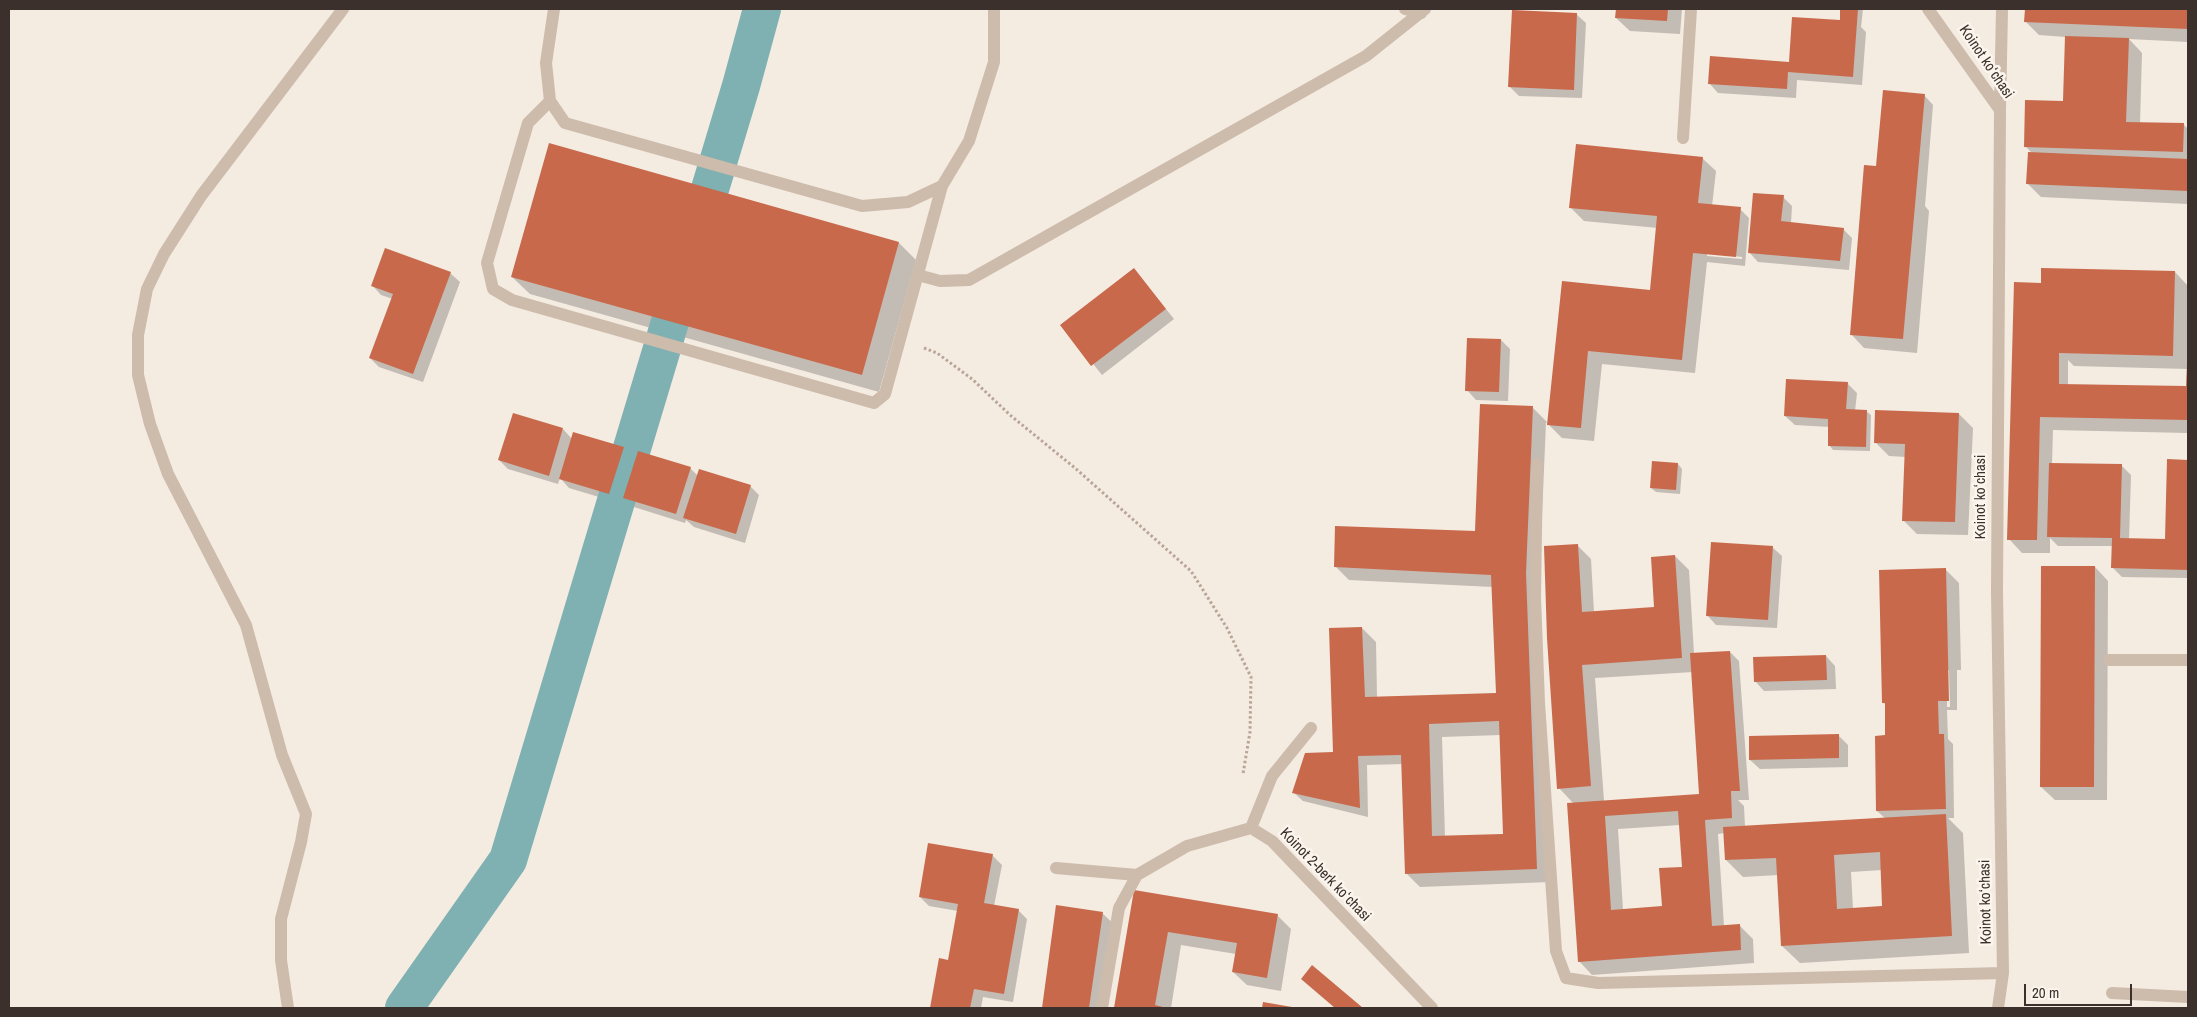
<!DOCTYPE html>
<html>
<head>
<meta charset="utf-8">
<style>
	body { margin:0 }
	#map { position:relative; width:2197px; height:1017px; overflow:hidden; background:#f4ebe1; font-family:"Archivo Narrow",sans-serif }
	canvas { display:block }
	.frame { position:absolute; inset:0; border:10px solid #3b302b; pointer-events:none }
	.scale { position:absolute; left:2024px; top:984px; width:108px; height:22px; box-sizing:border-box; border:2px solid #3b302b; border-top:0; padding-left:6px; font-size:15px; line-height:18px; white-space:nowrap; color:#3b302b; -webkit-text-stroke:4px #fbf5ee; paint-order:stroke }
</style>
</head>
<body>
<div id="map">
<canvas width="2197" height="1017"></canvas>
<div class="frame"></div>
<div class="scale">20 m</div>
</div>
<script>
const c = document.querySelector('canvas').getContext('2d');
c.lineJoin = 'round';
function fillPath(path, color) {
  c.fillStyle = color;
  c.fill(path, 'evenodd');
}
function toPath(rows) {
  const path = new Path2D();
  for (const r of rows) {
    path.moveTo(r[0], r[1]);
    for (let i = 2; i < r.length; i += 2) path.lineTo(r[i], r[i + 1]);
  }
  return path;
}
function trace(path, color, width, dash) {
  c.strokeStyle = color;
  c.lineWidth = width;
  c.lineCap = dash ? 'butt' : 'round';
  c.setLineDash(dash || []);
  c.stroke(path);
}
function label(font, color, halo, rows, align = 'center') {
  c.font = font + ' "Archivo Narrow",sans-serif';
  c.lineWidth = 5;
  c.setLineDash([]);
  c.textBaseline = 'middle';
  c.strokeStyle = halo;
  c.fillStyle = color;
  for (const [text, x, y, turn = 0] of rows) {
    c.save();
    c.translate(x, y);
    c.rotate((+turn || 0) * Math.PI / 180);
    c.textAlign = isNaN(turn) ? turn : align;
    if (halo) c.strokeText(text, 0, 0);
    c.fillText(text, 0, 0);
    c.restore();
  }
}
const shadow = toPath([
	[1617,9,1682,9,1680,34,1630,31,1616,18],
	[1842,9,1863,9,1861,27,1866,32,1862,85,1797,80,1796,98,1718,93,1709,83,1790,63,1841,21],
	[2026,9,2188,9,2188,42,2129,39,2142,53,2140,124,2184,125,2188,129,2188,204,2041,197,2028,184,2033,154,2025,146,2064,103,2066,37,2039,35,2026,22],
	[1576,14,1586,23,1582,98,1519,96,1509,86],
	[1924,95,1933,105,1925,206,1929,211,1917,353,1864,348,1851,334],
	[549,145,899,243,916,260,879,392,530,294,512,277],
	[1702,158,1716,171,1712,206,1740,209,1749,218,1745,266,1707,262,1695,373,1602,364,1594,441,1562,438,1546,422,1539,588,1550,882,1420,887,1407,874,1403,764,1367,765,1368,817,1303,801,1293,792,1335,754,1362,628,1376,642,1377,698,1497,694,1493,587,1349,580,1335,566,1476,533,1532,407,1548,423,1563,283,1651,291,1658,228,1584,221,1570,207],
	[1707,253,1742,257,1742,259,1707,256],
	[1500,735,1504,835,1445,837,1442,737],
	[1783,197,1792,206,1791,223,1843,229,1852,238,1849,270,1758,262,1749,252],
	[1134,269,1174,319,1102,375,1062,325],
	[2175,272,2188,286,2188,433,2053,430,2052,464,2122,466,2131,475,2129,540,2166,540,2169,460,2188,461,2188,578,2122,577,2112,567,2113,546,2058,546,2050,538,2050,553,2022,553,2009,539,2044,284],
	[2068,360,2074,366,2188,369,2187,387,2068,385],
	[450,273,460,282,423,382,379,367,370,358,393,299,381,295,372,285],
	[1501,340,1510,349,1508,401,1476,400,1467,390],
	[1847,383,1857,393,1855,411,1866,411,1871,415,1870,451,1833,450,1829,445,1830,427,1795,425,1785,416],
	[1959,414,1973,428,1968,535,1917,534,1903,520,1906,457,1889,456,1875,442],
	[563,429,572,439,623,448,632,458,619,503,569,488,560,478,558,484,508,469,499,460],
	[1678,464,1682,469,1680,494,1656,492,1651,488],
	[690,468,698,476,750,486,759,495,745,543,694,527,686,520,685,523,634,507,624,498],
	[1577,545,1591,559,1594,613,1656,608,1675,556,1689,570,1694,654,1730,652,1739,661,1749,800,1738,800,1744,806,1745,827,1886,819,1877,811,1886,736,1886,705,1883,702,1945,569,1959,583,1961,670,1957,670,1957,710,1947,710,1948,739,1953,744,1954,818,1948,818,1963,833,1969,953,1800,963,1782,946,1778,875,1743,877,1726,860,1724,833,1718,834,1724,926,1739,925,1753,939,1754,963,1592,975,1579,961,1574,804,1559,788],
	[1947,670,1949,670,1950,707,1947,707],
	[1693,672,1702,795,1604,801,1595,678],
	[1680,825,1683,868,1663,907,1623,910,1618,829],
	[1882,870,1884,908,1853,909,1851,872],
	[1772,547,1782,556,1777,628,1716,625,1707,615],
	[2095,567,2108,581,2107,800,2055,800,2041,787],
	[1826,656,1835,666,1836,689,1764,691,1755,681],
	[1838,735,1848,745,1848,767,1760,769,1750,760],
	[992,855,1002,865,994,906,1018,910,1027,919,1013,1002,983,997,981,1008,931,1008,940,960,949,962,958,911,929,906,920,897],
	[1135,892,1277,915,1291,929,1281,991,1247,985,1233,972,1236,954,1181,945,1171,1008,1116,1008],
	[1057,907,1102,913,1116,926,1105,1008,1044,1008]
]);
const canal = toPath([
	[404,1008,508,860,741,86,762,9]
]);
const building = toPath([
	[1616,9,1668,9,1667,21,1615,18],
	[1840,9,1858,9,1853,77,1788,72,1787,89,1708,84,1710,56,1789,62,1792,17,1840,20],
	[2025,9,2188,9,2188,29,2024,22],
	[1512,10,1577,13,1574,90,1508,87],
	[2065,36,2129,38,2126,122,2184,123,2183,152,2024,147,2025,100,2063,101],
	[1883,90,1925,94,1903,339,1850,335,1864,165,1876,166],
	[549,143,899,242,862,375,511,277],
	[1576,144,1703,157,1698,203,1741,207,1736,257,1693,253,1682,360,1588,351,1581,428,1547,425,1562,281,1650,290,1657,216,1569,208],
	[2028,152,2188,159,2188,191,2026,184],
	[1753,193,1784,195,1781,221,1844,228,1840,261,1748,253],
	[385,248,451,272,413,374,369,358,393,294,371,286],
	[1134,268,1166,309,1091,366,1060,325],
	[2041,268,2175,271,2173,356,2059,353,2059,384,2186,386,2187,364,2188,364,2188,420,2040,417,2037,540,2007,540,2014,282,2041,283],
	[1467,338,1501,339,1499,392,1465,391],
	[1786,379,1848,382,1846,409,1867,410,1866,447,1828,446,1828,419,1784,416],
	[1480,404,1533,406,1526,573,1537,869,1405,874,1401,755,1358,756,1360,808,1292,793,1305,753,1333,752,1329,628,1362,627,1365,697,1496,693,1491,575,1334,567,1335,526,1475,531],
	[1499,721,1503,834,1432,836,1429,724],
	[1875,410,1959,413,1955,522,1902,521,1905,444,1874,443],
	[513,413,563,428,549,476,498,460],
	[573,432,624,447,609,494,559,479],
	[638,451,691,467,676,514,623,498],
	[2167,459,2188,460,2188,570,2111,568,2112,538,2047,537,2049,463,2122,464,2120,538,2165,539],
	[1652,461,1678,463,1676,490,1650,488],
	[699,469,751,485,736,534,683,518],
	[1711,542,1773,546,1768,620,1706,616],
	[1578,544,1582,612,1654,607,1651,557,1675,555,1682,658,1582,665,1591,786,1557,789,1547,638,1544,546],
	[2041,566,2095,566,2094,787,2040,787],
	[1946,568,1949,701,1938,701,1939,734,1944,734,1946,809,1876,811,1875,736,1885,735,1885,703,1882,703,1879,570],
	[1730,651,1740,791,1731,791,1732,818,1705,820,1712,926,1740,924,1741,950,1578,962,1567,803,1699,794,1690,653],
	[1678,811,1682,867,1659,868,1662,906,1611,910,1605,816],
	[1826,655,1827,680,1754,682,1753,657],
	[1839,734,1839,758,1749,760,1749,736],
	[1946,814,1952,936,1781,946,1776,858,1725,860,1723,827],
	[1880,852,1882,906,1837,909,1834,855],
	[928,843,993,854,984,903,1019,909,1004,994,974,989,970,1008,930,1008,939,958,948,960,958,904,919,897],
	[1134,890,1278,914,1267,978,1232,972,1237,943,1168,932,1155,1005,1167,1008,1114,1008],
	[1056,905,1103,912,1089,1008,1042,1008],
	[1312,965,1363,1008,1335,1008,1301,979],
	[1263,1002,1292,1007,1292,1008,1262,1008]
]);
const path = toPath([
	[924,348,937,353,972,379,1010,415,1075,468,1191,571,1227,628,1251,677,1250,732,1243,774]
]);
const minor = toPath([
	[554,9,546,63,550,101,565,123,862,206,908,202,942,186,969,141,994,62,994,9],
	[1405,9,1421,13],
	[1928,9,2000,110,1997,591,2003,973,1998,1008],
	[550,101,528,123,487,263,493,289,512,300,874,403,885,394,942,186],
	[2000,110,2002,9],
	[1683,138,1691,9],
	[918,275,940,281,969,280,1366,56,1425,9],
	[1537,464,1535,597,1539,703,1556,951,1566,978,1598,983,2003,973],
	[2109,660,2188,660],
	[1251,828,1272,776,1311,728],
	[1056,868,1137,875],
	[2112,993,2188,997],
	[288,1008,281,960,281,919,301,842,306,814,282,755,246,625,168,474,150,424,138,375,138,335,147,289,164,254,201,196,343,9],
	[1102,1008,1119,908,1137,875,1187,846,1251,828,1272,841,1432,1008]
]);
const streetNames = [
	["Koinot koʻchasi",1986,62,56],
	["Koinot koʻchasi",1981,497,-90],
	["Koinot 2-berk koʻchasi",1325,875,46],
	["Koinot koʻchasi",1986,902,-91]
];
fillPath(shadow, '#0003');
trace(canal, '#7fb0b2', 38);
fillPath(building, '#c8694b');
trace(path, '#b9a596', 3, [2.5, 2.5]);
trace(minor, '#cdbbac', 12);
label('15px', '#3b302b', '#fbf5ee', streetNames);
</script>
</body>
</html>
